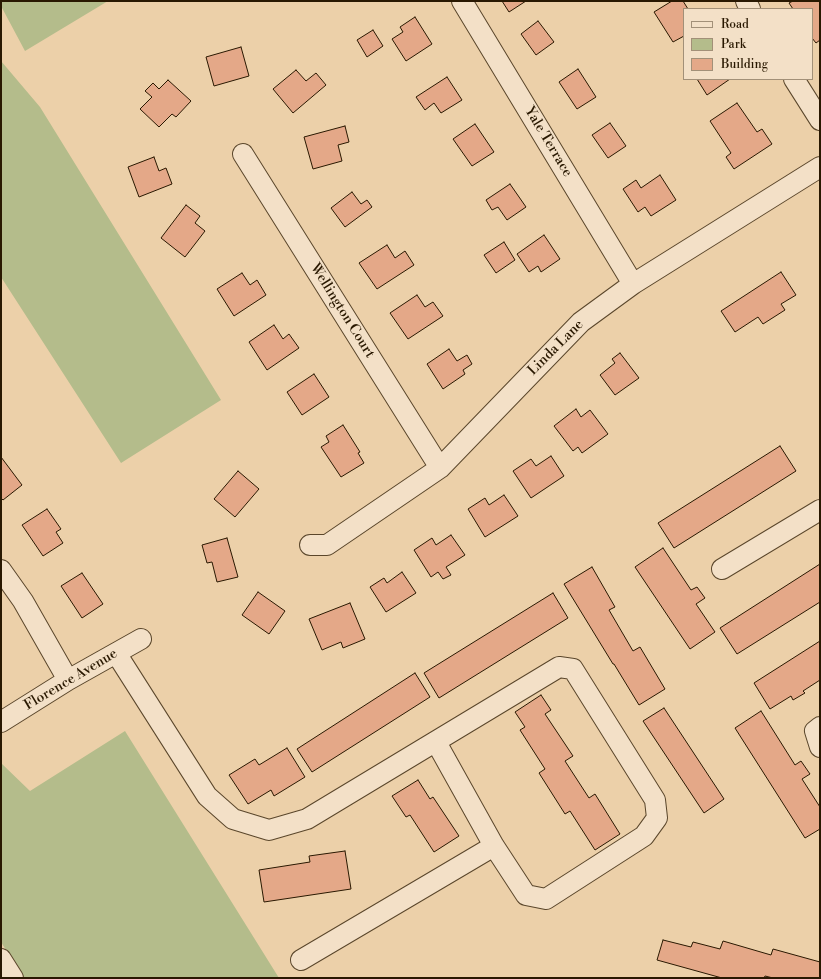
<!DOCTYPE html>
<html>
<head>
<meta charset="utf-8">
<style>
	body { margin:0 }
	#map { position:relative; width:821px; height:979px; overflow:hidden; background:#ecd0a9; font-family:"Libre Bodoni",serif }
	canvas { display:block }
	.frame { position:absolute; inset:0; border:2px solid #291801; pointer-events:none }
	.legend { position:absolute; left:683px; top:8px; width:130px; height:72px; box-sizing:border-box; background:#f3e0c7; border:1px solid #a29078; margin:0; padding:5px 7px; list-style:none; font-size:12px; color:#291801 }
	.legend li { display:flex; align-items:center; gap:8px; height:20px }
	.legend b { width:20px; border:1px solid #a29078 }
</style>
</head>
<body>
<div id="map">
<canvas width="821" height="979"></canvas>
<div class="frame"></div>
<ul class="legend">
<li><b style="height:5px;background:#f3e0c7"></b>Road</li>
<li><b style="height:11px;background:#b4bc8b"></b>Park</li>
<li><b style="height:11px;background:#e4a888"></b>Building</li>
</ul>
</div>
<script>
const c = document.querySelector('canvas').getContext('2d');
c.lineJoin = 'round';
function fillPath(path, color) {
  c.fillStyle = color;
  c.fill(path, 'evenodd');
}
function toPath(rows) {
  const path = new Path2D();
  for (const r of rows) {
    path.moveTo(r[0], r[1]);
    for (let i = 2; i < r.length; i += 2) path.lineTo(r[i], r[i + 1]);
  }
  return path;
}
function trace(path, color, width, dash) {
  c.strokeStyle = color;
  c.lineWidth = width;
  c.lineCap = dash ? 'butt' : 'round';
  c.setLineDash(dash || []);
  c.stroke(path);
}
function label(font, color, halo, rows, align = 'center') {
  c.font = font + ' "Libre Bodoni",serif';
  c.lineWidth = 3;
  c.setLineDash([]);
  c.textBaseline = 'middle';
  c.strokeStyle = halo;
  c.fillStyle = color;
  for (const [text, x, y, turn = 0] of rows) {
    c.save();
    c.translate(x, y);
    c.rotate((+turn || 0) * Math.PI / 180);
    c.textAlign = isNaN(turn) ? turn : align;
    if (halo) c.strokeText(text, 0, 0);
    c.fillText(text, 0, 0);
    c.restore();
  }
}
const green = toPath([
	[1,1,108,1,25,51,1,6],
	[1,61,40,107,221,400,121,463,1,277],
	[125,731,279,978,23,978,1,942,1,763,30,791]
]);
const building = toPath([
	[502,1,526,1,509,12,502,1],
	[672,1,683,1,688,9,684,9,684,36,673,42,654,12,672,1],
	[793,1,820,1,820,40,816,43,812,38,812,9,793,9,789,3,793,1],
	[415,17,432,44,406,61,392,39,403,32,400,27,415,17],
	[538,21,554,42,536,55,521,34,538,21],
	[373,30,383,46,367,57,357,40,373,30],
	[241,47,249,76,214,86,206,57,241,47],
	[578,69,596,97,577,109,559,82,578,69],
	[296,70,306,81,316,73,326,85,293,113,273,89,296,70],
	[447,77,462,100,441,113,434,103,425,110,416,97,447,77],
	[697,79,730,79,707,95,697,79],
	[168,80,191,101,176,117,172,114,159,127,140,109,152,97,145,91,153,83,159,89,168,80],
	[737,103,757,132,762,129,772,144,734,169,726,157,731,153,710,121,737,103],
	[610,123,626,146,608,158,592,135,610,123],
	[475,124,494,152,472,166,453,139,475,124],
	[345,126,349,142,338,145,342,161,313,169,304,137,345,126],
	[154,157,159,171,166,168,172,184,139,197,128,167,154,157],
	[660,175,676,200,651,216,645,207,638,212,623,189,636,180,641,188,660,175],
	[510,184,526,207,507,220,498,207,492,210,486,200,510,184],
	[352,192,361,204,367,200,372,207,345,227,331,208,352,192],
	[186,205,200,216,195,223,205,231,185,257,161,238,186,205],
	[544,235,560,259,541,272,538,266,529,272,517,254,544,235],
	[504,242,515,260,496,273,484,255,504,242],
	[387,245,395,258,405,251,414,265,377,289,359,263,387,245],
	[781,272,796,295,781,304,785,310,763,324,758,317,735,332,721,311,781,272],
	[242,273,250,285,257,280,266,295,234,316,217,289,242,273],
	[417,295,425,307,433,302,443,316,408,339,390,313,417,295],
	[274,325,283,339,289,334,299,348,267,370,249,342,274,325],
	[449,349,457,361,467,355,472,364,463,370,465,374,443,389,427,364,449,349],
	[620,353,639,378,615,395,600,375,615,363,612,359,620,353],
	[314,374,329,397,302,415,287,392,314,374],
	[576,409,581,417,590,410,608,434,582,453,578,447,573,451,554,426,576,409],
	[343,425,360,452,358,453,364,463,341,477,321,447,329,442,326,436,343,425],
	[780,446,796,471,674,548,658,523,780,446],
	[551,456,564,476,531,498,513,471,531,459,536,466,551,456],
	[1,457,22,485,3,500,1,498,1,457],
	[238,471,259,489,235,517,214,499,238,471],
	[504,495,518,516,485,537,468,509,485,498,489,505,504,495],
	[47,509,61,529,56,532,63,543,43,556,22,525,47,509],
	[451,535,465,555,446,567,451,575,443,579,438,572,431,577,414,550,432,538,436,545,451,535],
	[227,538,238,577,217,582,212,562,207,563,202,545,227,538],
	[663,548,691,590,697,587,705,598,696,604,715,632,690,649,635,567,663,548],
	[820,564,820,602,737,654,720,628,820,564],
	[592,567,615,607,609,610,633,651,640,647,665,689,639,705,614,664,613,664,564,584,592,567],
	[402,572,416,593,386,612,370,587,384,578,387,583,402,572],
	[82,573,103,604,82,618,61,586,82,573],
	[258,592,285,611,269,634,242,615,258,592],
	[553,593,568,618,439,698,424,673,553,593],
	[350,603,365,639,343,648,341,642,322,650,309,619,350,603],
	[820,641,820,680,803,691,805,693,793,700,791,696,770,709,754,683,820,641],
	[415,673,430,697,312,772,297,749,415,673],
	[541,695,551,710,545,714,573,756,565,761,589,798,595,794,620,834,595,850,570,811,565,814,539,773,545,769,520,730,525,727,515,712,541,695],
	[664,708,724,799,704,813,643,721,664,708],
	[761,711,795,765,801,761,810,774,802,779,820,807,820,829,805,838,735,728,761,711],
	[287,748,305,777,274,796,271,790,248,804,229,775,255,759,259,765,287,748],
	[418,780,430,799,433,797,459,836,434,852,410,815,406,817,392,796,418,780],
	[345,851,351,889,264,902,259,870,310,862,309,856,345,851],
	[663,940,691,947,693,942,720,949,723,941,771,955,773,949,820,962,820,978,773,978,765,976,764,978,722,978,657,960,663,940]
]);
const minor = toPath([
	[462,1,633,284],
	[746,1,750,9],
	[794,79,820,120],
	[243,154,440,468],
	[310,545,327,545,440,468,581,322,633,284,820,167],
	[722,569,820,510],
	[1,570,23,601,68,680],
	[116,653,207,796,233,819,269,830,307,819,559,667,573,669,655,800,657,818,644,836,546,899,526,895,494,846,436,742],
	[1,722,68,680,141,639],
	[820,727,815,731,820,747],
	[1,959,13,978],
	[301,960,494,846]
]);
const streetNames = [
	["Yale Terrace",548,142,59],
	["Wellington Court",342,311,58],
	["Linda Lane",556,348,-45],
	["Florence Avenue",71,680,-31]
];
fillPath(green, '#b4bc8b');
fillPath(building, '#e4a888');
trace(building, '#291801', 1);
trace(minor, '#5a462b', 22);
trace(minor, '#f3e0c7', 20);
label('14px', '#291801', '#f3e0c7', streetNames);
</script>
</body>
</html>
